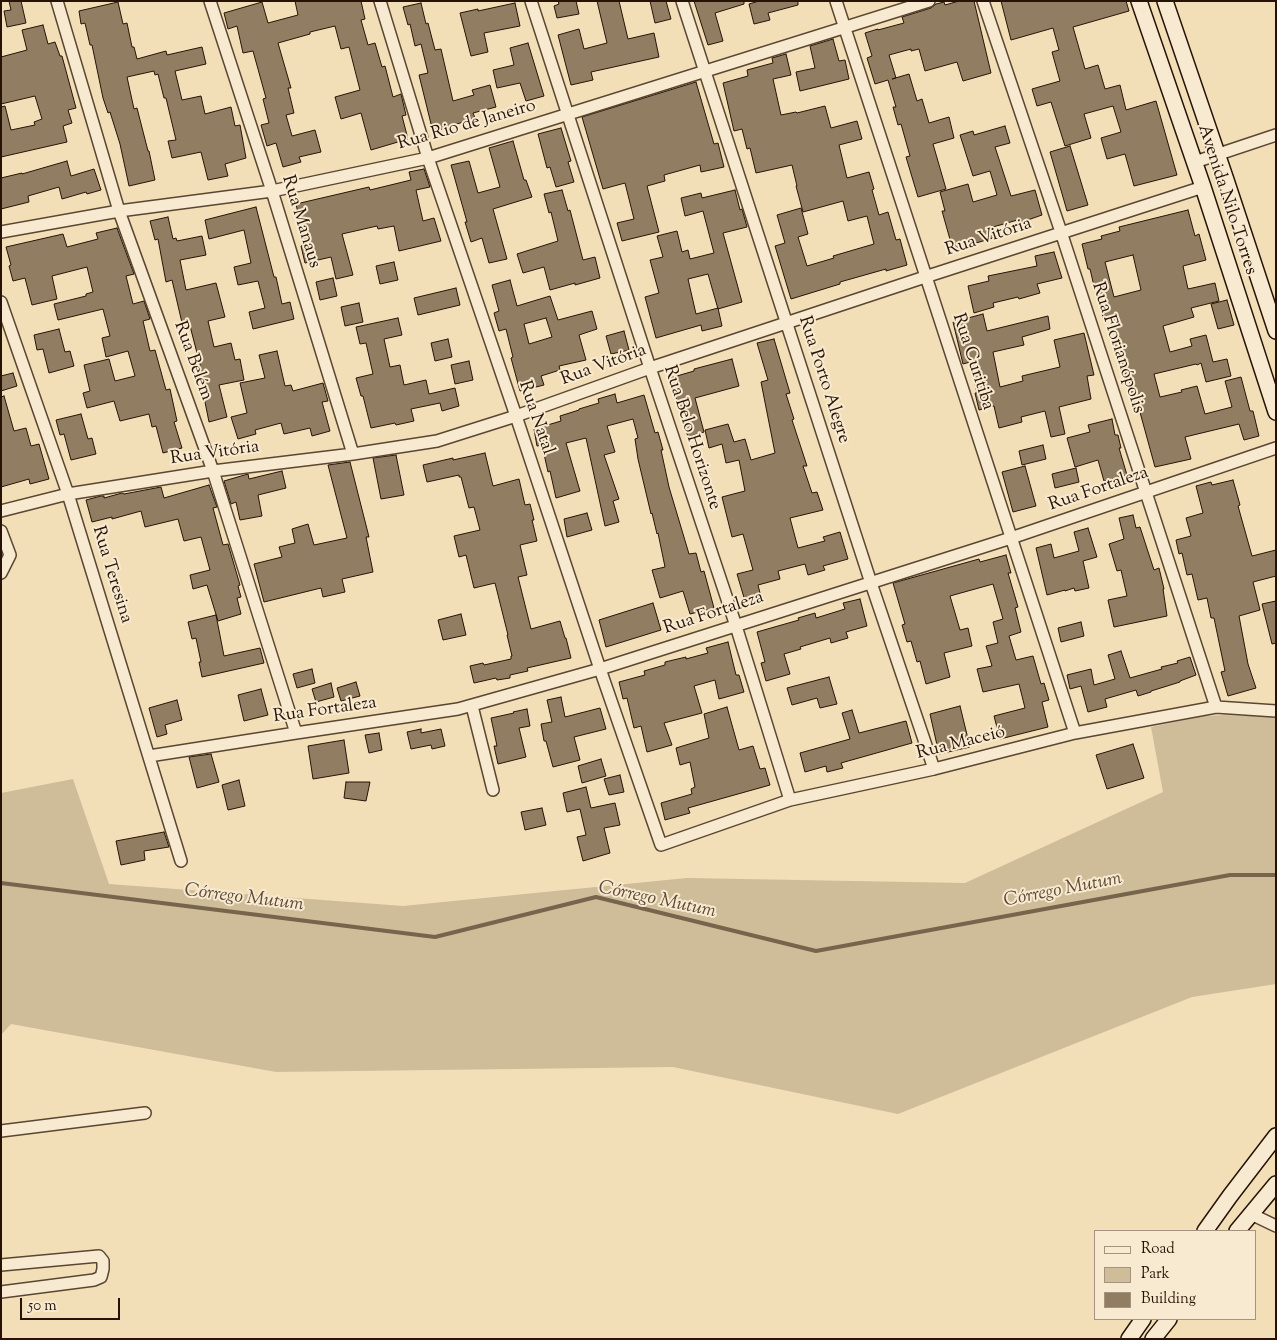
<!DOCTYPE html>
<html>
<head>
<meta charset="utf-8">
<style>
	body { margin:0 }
	#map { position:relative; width:1277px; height:1340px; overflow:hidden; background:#f2dfb7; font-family:"Sorts Mill Goudy",serif }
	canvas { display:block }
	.frame { position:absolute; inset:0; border:2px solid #271306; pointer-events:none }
	.legend { position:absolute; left:1094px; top:1230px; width:162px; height:90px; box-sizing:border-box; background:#f7ead0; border:1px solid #a4947f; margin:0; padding:6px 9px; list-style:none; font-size:15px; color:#271306 }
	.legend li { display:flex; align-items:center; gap:10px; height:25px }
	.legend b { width:25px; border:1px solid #a4947f }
	.scale { position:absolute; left:20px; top:1298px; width:100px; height:22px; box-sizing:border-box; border:2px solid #271306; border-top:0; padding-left:6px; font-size:15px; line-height:18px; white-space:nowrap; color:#271306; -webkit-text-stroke:4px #f7ead0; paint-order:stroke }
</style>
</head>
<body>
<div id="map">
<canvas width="1277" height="1340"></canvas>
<div class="frame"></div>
<ul class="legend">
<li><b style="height:6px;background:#f7ead0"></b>Road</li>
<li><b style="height:14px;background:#cfbc99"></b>Park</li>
<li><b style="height:14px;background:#917d62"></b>Building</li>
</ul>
<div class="scale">50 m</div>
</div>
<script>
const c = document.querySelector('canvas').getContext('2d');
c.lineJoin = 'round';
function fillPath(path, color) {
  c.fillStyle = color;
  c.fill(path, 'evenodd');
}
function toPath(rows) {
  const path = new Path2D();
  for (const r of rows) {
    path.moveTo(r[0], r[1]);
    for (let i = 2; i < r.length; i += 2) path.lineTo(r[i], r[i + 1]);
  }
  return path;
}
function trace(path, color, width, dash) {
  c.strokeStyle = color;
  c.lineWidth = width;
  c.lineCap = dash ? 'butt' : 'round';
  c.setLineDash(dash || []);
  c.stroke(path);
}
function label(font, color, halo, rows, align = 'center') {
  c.font = font + ' "Sorts Mill Goudy",serif';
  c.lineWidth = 4;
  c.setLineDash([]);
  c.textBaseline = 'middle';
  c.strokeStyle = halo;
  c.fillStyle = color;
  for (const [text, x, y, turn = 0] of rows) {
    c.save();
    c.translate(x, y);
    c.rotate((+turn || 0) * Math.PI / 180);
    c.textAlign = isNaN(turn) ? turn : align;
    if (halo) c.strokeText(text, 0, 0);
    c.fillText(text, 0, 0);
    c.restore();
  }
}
const green = toPath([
	[1224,715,1276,717,1276,984,1192,997,898,1114,673,1067,276,1072,11,1024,1,1035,1,793,73,779,109,884,403,906,687,878,965,883,1163,792,1151,727,1203,716]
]);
const stream = toPath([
	[1,883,435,937,596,897,816,951,1230,875,1276,875]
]);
const building = toPath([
	[9,1,21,1,26,23,7,27,4,11,11,10,9,1],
	[295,1,361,1,365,19,361,20,368,45,375,43,382,67,385,66,393,97,401,94,406,115,402,116,408,139,371,150,361,113,341,119,335,97,360,90,349,47,341,49,335,26,310,32,310,34,278,43,291,88,288,88,294,113,286,115,292,136,315,130,321,152,299,157,301,162,283,167,276,143,267,146,261,125,269,123,263,99,266,98,253,51,243,53,237,26,228,29,224,13,262,2,268,23,298,15,295,1],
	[558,1,576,1,579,14,557,18,554,6,559,4,558,1],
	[597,1,619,1,628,39,654,33,659,57,591,72,593,80,571,85,558,35,579,29,584,49,607,43,597,1],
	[650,1,666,1,671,19,655,23,650,1],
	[694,1,744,1,744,4,715,13,723,41,708,45,694,1],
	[759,1,798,1,798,5,768,13,770,20,754,24,749,4,759,1],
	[959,1,974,1,991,73,963,81,957,62,925,71,919,49,911,51,911,49,889,55,896,78,892,79,909,74,917,101,922,99,929,123,949,117,954,138,933,144,946,189,918,197,906,157,910,156,901,124,898,125,893,107,896,107,888,80,875,84,867,58,872,56,865,33,878,29,878,30,904,23,902,17,931,8,936,4,944,2,945,5,959,1],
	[1001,1,1126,1,1129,11,1073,27,1085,69,1098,65,1105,89,1120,85,1126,110,1156,101,1177,175,1134,186,1125,154,1107,159,1101,138,1121,132,1113,106,1084,114,1091,138,1065,146,1051,102,1037,106,1032,89,1060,81,1052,52,1059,50,1053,28,1011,40,1001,1],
	[118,2,123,24,127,23,132,47,134,47,137,59,166,51,167,55,202,47,206,64,175,71,182,100,201,96,205,114,231,107,235,126,240,125,246,158,225,164,228,176,208,180,201,152,172,158,168,141,176,140,166,98,164,98,158,74,155,75,154,71,127,77,134,109,137,108,148,151,149,151,155,180,129,186,120,144,110,112,108,113,103,98,92,45,90,45,85,23,81,24,79,11,118,2],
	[421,3,426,24,428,23,435,50,441,49,453,101,474,95,472,90,490,85,496,107,473,113,475,118,433,132,419,75,428,73,421,44,415,46,410,24,408,25,403,7,421,3],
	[515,3,520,26,484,33,488,52,471,56,460,13,478,9,478,11,515,3],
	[43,25,48,44,55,42,60,56,62,56,76,108,68,110,72,123,63,126,67,142,1,157,1,107,5,106,11,130,35,125,34,122,42,119,35,96,1,104,1,57,27,50,22,30,43,25],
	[833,39,839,61,845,60,849,79,800,91,796,72,815,68,810,46,833,39],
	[528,43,544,96,526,101,520,83,497,88,493,70,514,65,510,48,528,43],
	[786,54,791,75,773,79,781,115,796,112,797,113,825,106,831,128,857,121,862,139,839,145,847,178,869,172,874,189,872,190,879,215,888,212,896,240,900,239,907,265,886,271,886,269,840,282,840,284,791,299,775,246,785,243,777,215,801,208,808,234,798,237,807,266,834,258,833,256,874,244,867,216,848,221,843,201,803,212,796,186,797,186,792,165,756,173,750,148,747,149,742,129,734,131,723,83,748,76,747,70,773,63,772,58,786,54],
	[696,82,714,144,718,143,724,167,701,172,700,165,664,175,665,181,647,186,659,232,622,241,617,223,634,219,625,183,603,189,582,117,696,82],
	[1005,126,1010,143,995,147,1011,196,1035,190,1042,215,1022,222,1021,219,993,227,996,237,953,250,942,211,945,211,940,192,968,184,973,202,997,195,990,171,973,176,960,135,973,131,974,135,1005,126],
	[561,128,571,161,568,162,574,182,556,187,550,167,547,168,538,134,561,128],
	[513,141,524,180,526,180,532,197,493,209,507,259,489,263,482,238,471,242,465,222,467,222,451,165,469,161,478,193,500,187,489,148,513,141],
	[1070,146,1088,205,1067,211,1050,152,1070,146],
	[67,161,71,176,94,169,101,190,87,194,86,192,62,199,59,187,28,196,29,202,1,209,1,178,22,173,22,174,67,161],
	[424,169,430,187,416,190,423,221,434,218,441,241,399,251,394,226,378,229,377,226,342,234,353,275,336,279,331,257,305,263,301,246,305,245,296,204,369,187,370,190,411,180,409,172,424,169],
	[562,190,568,211,570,210,583,260,595,257,600,278,575,285,575,283,550,290,544,267,523,273,517,254,558,241,551,212,549,213,544,194,562,190],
	[735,190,740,210,742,209,747,227,723,233,742,302,718,309,708,274,688,279,696,314,718,308,722,326,702,331,701,325,656,338,645,297,659,293,650,260,663,257,657,236,677,231,682,252,688,250,690,259,714,253,703,211,685,216,681,198,701,193,702,198,735,190],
	[256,207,274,277,276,277,282,304,290,302,294,319,253,329,249,312,265,308,258,281,238,285,234,267,251,263,244,230,209,239,205,220,256,207],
	[1188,210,1195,236,1199,234,1206,260,1183,266,1188,289,1215,283,1219,301,1191,308,1194,317,1163,326,1170,352,1192,346,1190,339,1206,335,1213,362,1227,359,1231,376,1206,382,1201,363,1197,365,1196,364,1154,374,1160,397,1182,392,1181,390,1197,386,1205,414,1232,407,1225,381,1241,377,1250,411,1253,411,1259,436,1244,440,1239,424,1185,437,1191,459,1155,467,1138,405,1135,406,1129,380,1127,381,1122,362,1121,362,1115,343,1118,342,1110,316,1103,318,1099,298,1097,299,1090,269,1088,269,1082,244,1102,239,1101,236,1120,231,1119,227,1188,210],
	[1133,255,1141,290,1114,297,1105,262,1133,255],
	[168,217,173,239,176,238,177,241,202,236,206,255,180,260,186,290,216,283,225,317,208,321,214,347,231,343,235,360,240,359,244,380,219,385,227,417,209,422,199,372,202,372,190,326,183,327,172,280,166,282,158,239,155,240,150,221,168,217],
	[117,228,134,274,126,276,133,304,144,301,150,319,143,321,150,351,155,350,166,390,170,389,177,421,174,422,182,448,163,453,156,426,152,427,149,414,120,421,114,401,87,408,83,393,90,391,84,365,109,359,115,381,135,376,128,351,106,357,102,338,110,336,103,309,58,320,54,304,86,296,86,294,93,292,87,267,52,276,57,299,32,305,25,278,13,281,9,266,11,265,6,247,63,234,67,247,98,239,96,233,117,228],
	[1054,252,1062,278,1037,284,1040,293,1019,299,1018,297,993,303,994,307,974,313,968,286,989,281,988,276,1037,266,1035,256,1054,252],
	[394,262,398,280,380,284,376,266,394,262],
	[333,278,337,296,320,300,316,282,333,278],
	[510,280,517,306,550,296,558,320,592,311,597,329,579,335,586,360,559,366,560,370,541,376,544,385,520,391,511,358,513,357,506,329,499,331,494,313,499,311,492,285,510,280],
	[546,318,552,337,529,344,524,324,546,318],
	[456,288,460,305,418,315,414,298,456,288],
	[1227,300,1234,325,1218,329,1211,304,1227,300],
	[359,303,363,322,345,326,341,307,359,303],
	[983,314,987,331,1048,316,1050,329,1022,337,1024,345,993,352,1000,387,1023,381,1022,376,1060,367,1054,340,1084,333,1094,375,1087,376,1091,399,1059,407,1065,434,1051,437,1045,411,1021,417,1022,422,999,428,994,406,979,410,975,393,977,393,970,362,963,364,953,322,983,314],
	[398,318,402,335,384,339,390,367,400,365,404,385,426,380,429,394,455,388,459,406,442,411,440,403,411,409,414,421,396,425,395,423,371,428,363,396,361,396,356,378,373,374,366,343,360,344,356,327,398,318],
	[59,329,65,352,70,351,74,366,49,373,43,349,37,350,34,335,59,329],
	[624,331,629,350,611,354,606,336,624,331],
	[448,339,452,357,435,361,431,343,448,339],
	[774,339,790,393,786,394,794,419,792,420,807,466,803,466,812,493,817,492,823,510,790,518,798,548,825,541,823,537,840,532,848,559,823,566,825,570,808,575,805,564,778,571,780,579,758,585,761,597,745,601,737,574,753,570,743,534,732,537,722,497,745,491,739,460,726,463,722,444,709,448,705,430,728,424,734,442,745,439,751,460,775,453,761,382,768,380,757,343,774,339],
	[277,351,285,386,291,385,293,391,323,383,328,401,322,402,330,431,312,436,310,428,284,434,281,423,255,430,256,434,238,439,231,417,247,413,240,383,265,378,259,355,277,351],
	[732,359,739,386,695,398,704,432,688,437,670,378,694,371,694,369,732,359],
	[469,361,473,380,455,384,451,365,469,361],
	[13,373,17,386,1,391,1,376,13,373],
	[615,394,617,403,644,395,655,433,658,432,663,450,661,450,669,487,689,554,696,553,701,572,704,571,714,608,690,614,683,591,660,598,652,570,665,567,658,533,657,534,652,513,651,514,638,459,635,439,638,438,633,419,607,426,615,452,604,455,619,499,613,501,619,522,605,526,586,438,566,443,580,491,556,498,550,471,548,472,542,445,537,446,534,429,561,421,560,416,579,410,579,409,599,403,598,399,615,394],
	[4,396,14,431,26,428,31,446,39,444,49,479,30,484,29,479,1,487,1,397,4,396],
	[81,414,88,439,92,438,96,454,71,460,64,434,60,435,56,420,81,414],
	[1112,419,1115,435,1118,435,1121,448,1119,448,1127,475,1104,481,1098,460,1075,467,1067,438,1090,432,1088,425,1112,419],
	[1043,445,1046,459,1022,465,1019,451,1043,445],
	[485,453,493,486,519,479,525,505,530,504,534,520,532,520,537,541,520,545,527,575,518,577,531,629,560,621,565,638,566,638,571,658,527,668,528,671,510,675,510,678,497,680,496,678,474,683,470,666,483,663,484,665,511,659,511,656,512,656,507,635,508,635,495,583,474,588,466,555,459,557,454,536,480,530,474,507,469,508,461,477,459,477,459,475,427,482,423,465,453,458,453,460,485,453],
	[396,455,404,495,381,499,373,458,396,455],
	[350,462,369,537,366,537,373,572,342,579,345,592,323,597,321,588,264,602,254,564,282,557,279,547,295,543,292,529,308,524,314,545,347,538,328,465,350,462],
	[1025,466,1036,506,1013,512,1002,472,1025,466],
	[1076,468,1079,482,1055,488,1052,474,1076,468],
	[282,471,286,488,258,495,262,516,240,520,236,502,231,504,224,481,248,474,249,479,282,471],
	[1233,480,1240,505,1238,506,1252,556,1276,550,1276,576,1253,582,1260,610,1239,616,1248,664,1256,688,1228,696,1221,672,1225,671,1214,618,1211,618,1207,598,1198,600,1192,574,1187,575,1182,553,1179,554,1176,540,1191,536,1186,518,1203,513,1196,486,1211,482,1212,485,1233,480],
	[209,485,217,507,213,508,223,545,228,544,240,585,238,586,241,597,237,598,241,614,218,621,207,585,193,589,190,575,210,570,201,537,184,541,178,519,145,527,141,511,112,519,112,517,92,522,86,500,101,496,104,496,104,498,122,493,124,494,161,487,164,498,209,485],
	[587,513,592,530,567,537,564,519,587,513],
	[1133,515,1136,528,1140,527,1154,570,1159,568,1164,589,1163,589,1167,616,1114,627,1108,600,1127,596,1121,570,1117,571,1109,544,1124,539,1119,518,1133,515],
	[1088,528,1097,557,1083,561,1089,588,1075,591,1074,588,1065,591,1065,590,1047,595,1036,548,1051,544,1054,558,1079,551,1074,532,1088,528],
	[1006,555,1011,573,1008,573,1018,607,1015,608,1021,632,1009,636,1016,660,1033,656,1041,684,1044,683,1049,700,1042,702,1048,727,1000,739,994,716,1025,708,1019,684,983,692,977,669,992,666,986,646,998,643,993,622,1003,619,993,584,950,596,960,630,968,628,972,646,944,653,950,677,926,684,920,661,917,662,911,641,907,642,902,625,905,624,893,583,979,559,980,562,1006,555],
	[860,599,867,626,846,632,848,638,831,643,830,638,800,647,801,649,784,654,790,674,766,681,761,663,765,662,757,632,799,620,798,618,815,613,816,618,845,609,843,603,860,599],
	[1276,601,1276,643,1272,644,1262,604,1276,601],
	[653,603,661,630,606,647,599,620,653,603],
	[461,614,466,635,443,640,438,620,461,614],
	[216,615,224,656,260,648,264,663,202,677,199,662,201,662,196,638,192,639,188,622,216,615],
	[1081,622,1084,636,1061,642,1058,628,1081,622],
	[728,642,736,675,739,675,744,692,719,699,715,680,694,686,702,713,664,723,672,745,647,752,641,726,634,728,627,698,623,699,619,682,645,675,644,671,665,665,665,662,686,657,686,659,708,653,706,648,728,642],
	[1121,651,1130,678,1162,669,1161,667,1178,663,1177,661,1190,657,1196,675,1180,681,1180,682,1151,691,1151,692,1138,696,1136,690,1105,699,1107,707,1088,712,1081,686,1070,689,1067,675,1091,669,1094,685,1115,679,1108,655,1121,651],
	[312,669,315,683,297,688,293,674,312,669],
	[829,677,837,704,820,708,817,698,792,705,787,688,829,677],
	[356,682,360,696,341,701,337,688,356,682],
	[331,683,334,697,316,702,312,689,331,683],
	[261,689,268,715,244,721,238,695,261,689],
	[561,697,565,717,600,708,606,729,574,737,580,760,553,767,546,741,544,741,541,724,552,722,547,700,561,697],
	[177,700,182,720,165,725,167,734,157,737,149,708,177,700],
	[960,706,970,747,939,754,930,714,960,706],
	[727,707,739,750,753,746,760,769,765,768,770,785,688,808,690,813,665,820,661,803,692,794,691,789,695,787,690,762,680,765,676,748,709,738,704,714,727,707],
	[527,709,530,726,519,728,526,757,498,764,494,746,497,746,491,718,514,713,513,712,527,709],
	[852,710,859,733,906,721,912,743,841,763,843,768,827,772,826,766,805,772,800,753,850,739,842,713,852,710],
	[421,729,421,733,441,729,445,746,432,749,431,745,411,749,407,732,421,729],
	[379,733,382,750,369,753,365,735,379,733],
	[344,740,349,773,313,779,308,746,344,740],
	[1133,744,1144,778,1107,789,1096,755,1133,744],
	[211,754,219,782,197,788,189,757,211,754],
	[601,759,606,776,582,783,578,766,601,759],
	[620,775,624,792,609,795,604,779,620,775],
	[239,780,245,806,228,810,222,785,239,780],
	[346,782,370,782,366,801,344,798,346,782],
	[586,787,591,808,615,803,620,825,604,828,610,853,583,861,577,837,586,835,580,809,567,812,563,793,586,787],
	[542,808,546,825,525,830,521,812,542,808],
	[164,832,169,847,144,851,145,860,121,865,116,841,164,832]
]);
const street = toPath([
	[57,1,119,211,213,471,296,733],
	[210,1,272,191,353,454],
	[380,1,428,158,516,416,600,669,661,845,790,800,934,769,1075,733,1216,707,1276,711],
	[531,1,650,368,736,626,790,800],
	[682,1,871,583,934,769],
	[836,1,1075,733],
	[983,1,1061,232,1216,707],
	[1195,162,1276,135],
	[1,232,119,211,272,191,428,158,929,1],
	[1,302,68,494,181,861],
	[1,511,68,494,213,471,353,454,437,441,516,416,650,368,925,277,1203,187],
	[1,531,10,555,1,573],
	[472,706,493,790],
	[149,756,296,733,458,709,600,669,1011,538,1276,448],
	[1,1131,145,1113],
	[1251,1214,1276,1226],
	[1,1265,99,1256,103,1261,103,1269,101,1277,94,1280,1,1292]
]);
const secondary = toPath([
	[1139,1,1203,187,1276,412],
	[1165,1,1226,180,1276,331],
	[1205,1231,1230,1196,1276,1136],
	[1237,1231,1276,1184],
	[1129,1339,1143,1319],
	[1153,1339,1169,1319]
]);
const streetNames = [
	["Rua Rio de Janeiro",467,126,-16],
	["Avenida Nilo Torres",1226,200,72],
	["Rua Manaus",300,222,73],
	["Rua Vitória",989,238,-18],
	["Rua Florianópolis",1117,348,72],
	["Rua Belém",192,361,70],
	["Rua Curitiba",972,362,72],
	["Rua Vitória",604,366,-20],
	["Rua Porto Alegre",823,380,72],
	["Rua Natal",535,418,71],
	["Rua Belo Horizonte",691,438,72],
	["Rua Vitória",215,454,-8],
	["Rua Fortaleza",1099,490,-19],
	["Rua Teresina",111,575,73],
	["Rua Fortaleza",714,614,-18],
	["Rua Fortaleza",325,711,-8],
	["Rua Maceió",961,744,-14]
];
const waterNames = [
	["Córrego Mutum",1063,891,-11],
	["Córrego Mutum",244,899,7],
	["Córrego Mutum",657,901,12]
];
fillPath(green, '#cfbc99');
trace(stream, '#77644c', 4);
fillPath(building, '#917d62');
trace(building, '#271306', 1);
trace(street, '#5a4632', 14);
trace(secondary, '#271306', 18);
trace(street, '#f7ead0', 11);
trace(secondary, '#f7ead0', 15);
label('18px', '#271306', '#f7ead0', streetNames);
label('italic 19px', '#5d4935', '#f7ead0', waterNames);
</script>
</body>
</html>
